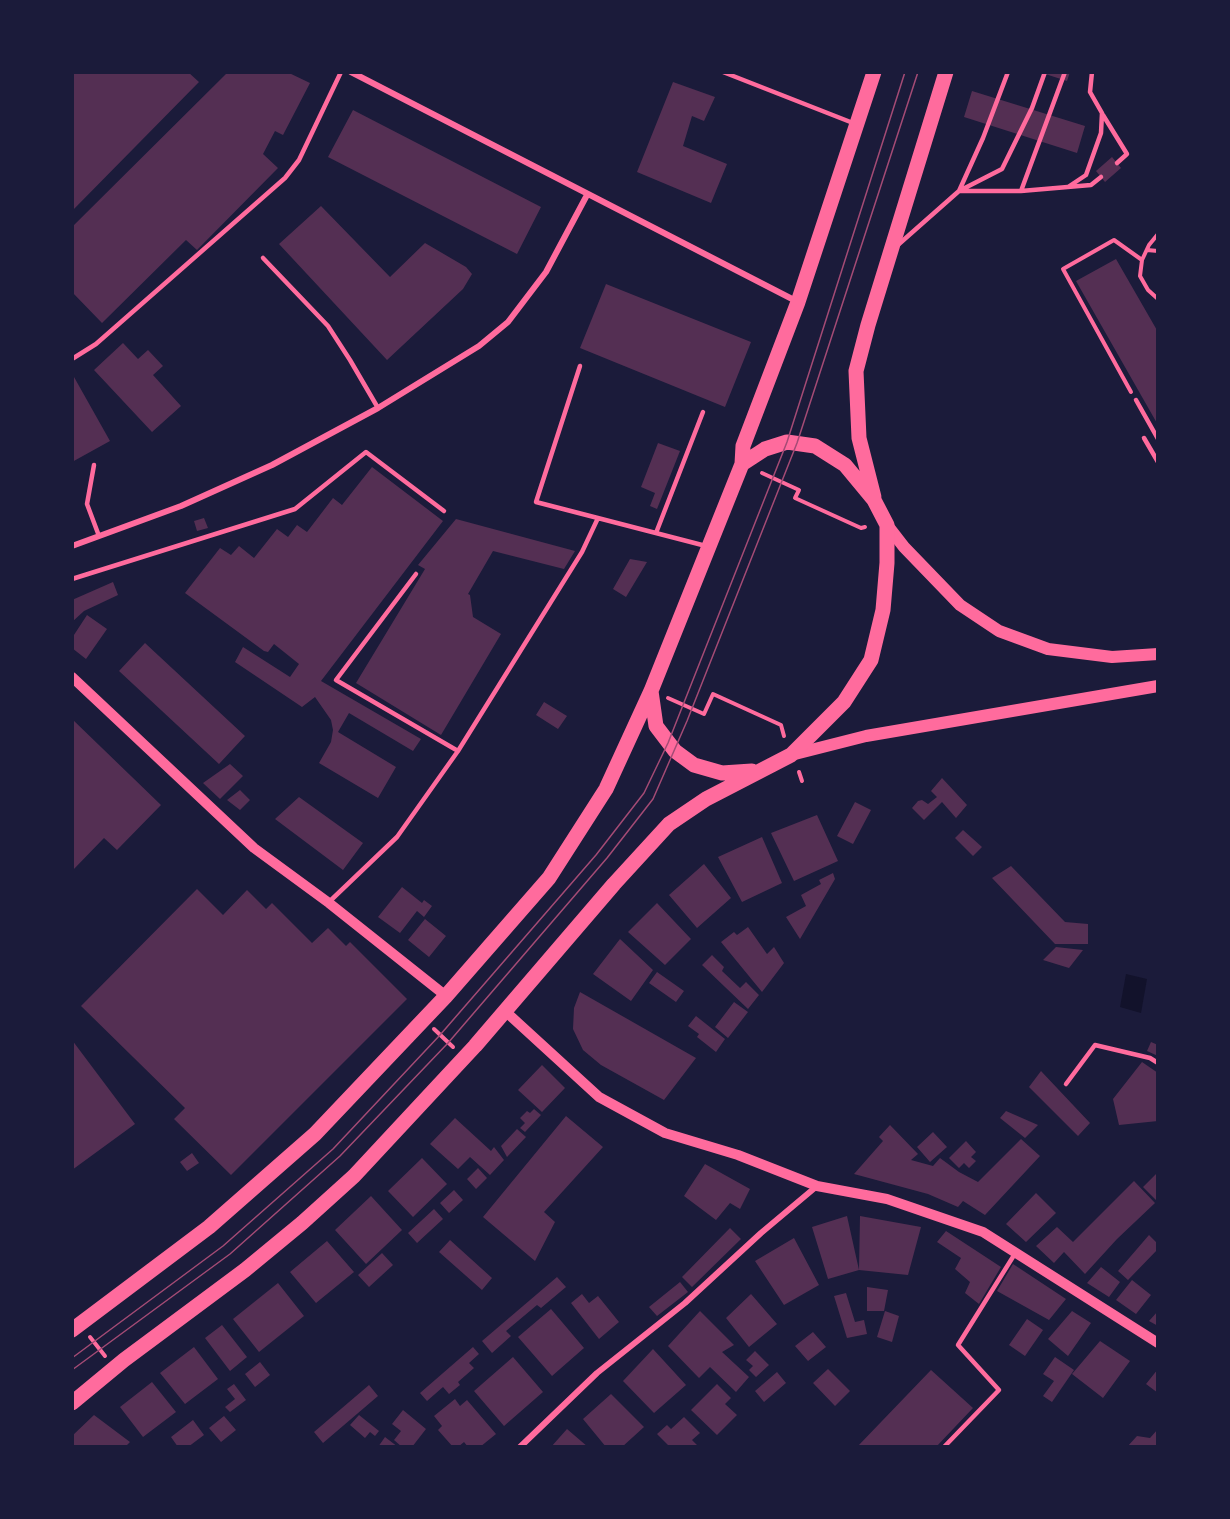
<!DOCTYPE html>
<html>
<head>
<meta charset="utf-8">
<style>
	body { margin:0 }
	#map { position:relative; width:1230px; height:1519px; overflow:hidden; background:#1b1b3a; font-family:Inter,sans-serif }
	canvas { display:block }
	.frame { position:absolute; inset:0; border:74px solid #1b1b3a; pointer-events:none }
</style>
</head>
<body>
<div id="map">
<canvas width="1230" height="1519"></canvas>
<div class="frame"></div>
</div>
<script>
const c = document.querySelector('canvas').getContext('2d');
c.lineJoin = 'round';
function fillPath(path, color) {
  c.fillStyle = color;
  c.fill(path, 'evenodd');
}
function toPath(rows) {
  const path = new Path2D();
  for (const r of rows) {
    path.moveTo(r[0], r[1]);
    for (let i = 2; i < r.length; i += 2) path.lineTo(r[i], r[i + 1]);
  }
  return path;
}
function trace(path, color, width, dash) {
  c.strokeStyle = color;
  c.lineWidth = width;
  c.lineCap = dash ? 'butt' : 'round';
  c.setLineDash(dash || []);
  c.stroke(path);
}
const water = toPath([
	[1126,974,1147,979,1141,1013,1120,1007]
]);
const building = toPath([
	[72,72,188,72,199,82,72,211],
	[228,72,287,72,310,83,283,135,275,131,263,154,278,168,197,250,186,240,102,323,72,292,72,227],
	[1039,72,1070,72,1067,81],
	[673,82,715,97,704,121,692,116,683,146,727,164,711,203,637,172],
	[972,91,1085,126,1077,153,964,117],
	[353,110,541,207,517,254,328,157],
	[1112,157,1121,168,1105,182,1096,171],
	[321,206,390,277,425,243,466,267,472,274,463,289,387,360,279,244],
	[1116,259,1158,332,1158,425,1076,281],
	[606,284,751,342,725,407,580,348],
	[123,343,138,359,148,350,163,366,153,375,181,406,152,432,94,370],
	[74,377,110,441,72,462,72,378],
	[658,443,680,451,657,509,650,506,655,493,641,487],
	[372,467,443,521,321,681,421,739,413,751,349,713,338,732,396,767,378,798,319,763,331,742,333,730,331,720,315,697,302,707,235,662,243,647,290,677,299,664,274,644,268,652,264,651,185,593,220,548,231,555,239,546,254,558,277,529,288,537,297,525,307,532,333,498,342,505],
	[204,518,208,528,197,531,194,521],
	[456,519,575,551,564,569,493,551,468,594,470,595,473,617,501,634,441,735,356,683,425,569,418,565],
	[630,559,647,562,626,597,613,589],
	[113,582,118,595,84,611,72,622,72,600],
	[87,615,107,629,86,659,72,648,72,638],
	[145,643,245,736,219,764,119,671],
	[544,702,567,716,558,729,536,715],
	[72,719,161,805,117,850,104,838,72,871],
	[230,764,243,776,220,799,203,783],
	[942,778,967,805,956,818,942,802,924,820,912,808,918,801,922,800,928,804,937,797,931,791],
	[240,790,250,800,240,810,227,800],
	[299,797,363,843,343,870,275,819],
	[855,802,871,810,853,844,837,836],
	[817,815,838,861,794,881,771,833],
	[963,830,982,847,973,856,955,838],
	[762,837,782,883,742,902,718,857],
	[704,864,731,898,697,928,669,895],
	[1011,866,1065,922,1088,924,1088,944,1055,944,992,878],
	[833,873,835,879,800,939,786,917,806,906,801,895,821,884,819,880],
	[402,887,422,903,424,900,432,906,424,917,417,911,400,933,378,917],
	[197,889,223,915,247,890,266,909,272,903,312,943,328,928,346,946,350,942,407,999,231,1175,174,1119,185,1108,81,1006],
	[657,903,691,939,665,965,628,932],
	[425,919,446,936,429,957,408,940],
	[748,927,767,954,774,947,784,963,762,992,721,942,734,932,737,935],
	[620,939,653,970,631,1001,593,974],
	[1056,947,1083,950,1069,968,1043,960],
	[712,955,724,967,722,971,740,988,746,982,759,995,748,1009,702,965],
	[657,972,684,991,676,1002,649,983],
	[580,992,696,1058,664,1100,601,1065,583,1050,573,1029,574,1008],
	[734,1002,748,1012,728,1038,715,1027],
	[696,1016,725,1039,716,1052,697,1037,699,1034,688,1026],
	[72,1040,135,1124,72,1170],
	[1151,1042,1158,1045,1158,1056,1147,1051],
	[1142,1062,1158,1073,1158,1121,1119,1125,1113,1099],
	[542,1065,565,1088,542,1112,518,1090],
	[1041,1071,1090,1123,1078,1136,1029,1087],
	[534,1109,541,1115,525,1132,520,1128,525,1123,520,1118,527,1111,530,1113],
	[1006,1111,1038,1125,1025,1138,1000,1118],
	[566,1116,603,1147,544,1212,555,1222,535,1261,483,1217],
	[455,1118,491,1151,494,1147,504,1160,490,1175,470,1157,458,1169,430,1144],
	[890,1125,918,1154,911,1160,933,1166,940,1158,959,1172,978,1182,1021,1139,1040,1156,985,1215,963,1201,958,1207,928,1194,854,1174,883,1141,879,1137],
	[517,1129,526,1137,507,1157,501,1146],
	[933,1132,947,1147,930,1162,917,1147],
	[966,1141,976,1152,971,1157,976,1161,969,1168,964,1163,959,1168,949,1158],
	[192,1153,199,1163,187,1171,180,1162],
	[422,1158,447,1184,413,1217,388,1191],
	[705,1164,750,1189,740,1209,730,1203,716,1220,684,1196],
	[478,1168,487,1178,476,1189,467,1179],
	[1158,1172,1158,1202,1143,1187],
	[1134,1181,1155,1203,1117,1239,1085,1274,1064,1252,1054,1263,1036,1246,1057,1227,1073,1242],
	[454,1190,463,1200,449,1213,440,1203],
	[1036,1193,1056,1213,1026,1242,1006,1224],
	[371,1196,402,1230,366,1264,335,1230],
	[434,1209,443,1219,417,1243,408,1233],
	[847,1216,859,1270,860,1216,921,1227,908,1275,859,1270,828,1279,812,1227],
	[730,1228,741,1239,692,1287,682,1277],
	[946,1231,1001,1267,979,1304,965,1293,970,1282,955,1269,961,1258,937,1242],
	[1149,1235,1158,1244,1158,1249,1128,1280,1118,1271],
	[794,1238,819,1285,784,1305,755,1261],
	[450,1240,492,1278,482,1290,439,1252],
	[327,1241,354,1272,316,1303,290,1272],
	[382,1253,393,1265,369,1287,358,1275],
	[1013,1264,1066,1299,1049,1320,997,1291],
	[1101,1267,1120,1282,1109,1297,1087,1283],
	[557,1277,566,1287,541,1308,537,1305,506,1331,511,1336,492,1353,482,1341],
	[1132,1280,1151,1295,1136,1314,1116,1300],
	[680,1282,688,1292,657,1316,649,1307],
	[278,1283,304,1316,259,1352,233,1319],
	[867,1287,888,1290,884,1311,867,1311],
	[846,1293,855,1322,864,1320,867,1334,847,1338,834,1296],
	[582,1294,589,1303,598,1296,619,1322,599,1339,571,1303],
	[751,1294,777,1324,749,1347,726,1318],
	[551,1309,584,1348,552,1376,518,1337],
	[700,1311,734,1345,722,1352,749,1377,736,1392,710,1367,699,1378,668,1346],
	[885,1311,899,1316,892,1342,877,1337],
	[1072,1311,1091,1323,1068,1356,1048,1339],
	[1158,1311,1158,1326,1149,1321],
	[1027,1319,1043,1330,1025,1356,1009,1345],
	[222,1325,247,1357,230,1371,205,1338],
	[813,1332,826,1347,808,1361,795,1346],
	[1100,1341,1130,1361,1103,1398,1072,1374],
	[194,1347,218,1379,185,1404,160,1373],
	[473,1347,479,1354,469,1363,474,1368,458,1382,460,1385,449,1394,443,1387,427,1401,420,1393],
	[653,1349,686,1385,654,1413,623,1381],
	[755,1351,769,1365,756,1377,749,1370,753,1366,746,1360],
	[513,1357,543,1392,504,1426,474,1391],
	[1055,1357,1074,1370,1052,1402,1043,1396,1054,1381,1043,1374],
	[260,1362,270,1375,255,1387,245,1374],
	[828,1369,850,1391,835,1406,813,1383],
	[1158,1369,1158,1393,1146,1384],
	[931,1370,973,1408,936,1447,857,1447],
	[777,1372,786,1383,764,1402,755,1391],
	[152,1382,176,1412,143,1437,120,1407],
	[234,1384,246,1400,230,1412,225,1407,235,1399,227,1389],
	[717,1384,731,1398,725,1404,737,1415,717,1435,691,1410],
	[369,1385,378,1396,323,1443,314,1432],
	[611,1394,644,1427,622,1447,606,1447,583,1419],
	[455,1399,460,1406,467,1400,496,1434,480,1447,468,1447,464,1442,458,1447,453,1447,438,1430,442,1426,434,1416],
	[403,1410,426,1429,412,1447,402,1447,394,1440,401,1431,392,1424],
	[94,1415,130,1442,125,1447,72,1447,72,1436],
	[359,1415,379,1431,375,1436,370,1432,365,1438,350,1425],
	[224,1416,236,1430,221,1442,209,1428],
	[684,1417,700,1433,692,1440,699,1447,670,1447,657,1434,667,1425,671,1429],
	[193,1420,204,1435,188,1447,178,1447,171,1437],
	[567,1429,588,1447,551,1447],
	[1158,1429,1158,1447,1127,1447,1137,1436,1150,1438],
	[385,1437,398,1447,378,1447]
]);
const path = toPath([
	[1158,234,1149,245,1142,260,1140,276,1148,290,1158,299],
	[1147,250,1158,251],
	[1131,392,1063,269,1114,240,1142,260],
	[762,473,799,490,795,498,861,528,865,527],
	[668,698,704,714,713,694,781,725,784,736],
	[799,772,802,781],
	[434,1029,453,1047],
	[90,1337,105,1356]
]);
const service = toPath([
	[723,72,853,123],
	[1008,72,983,138,959,191,1021,191,1065,72],
	[1103,115,1127,154,1117,163],
	[1068,187,1086,175,1101,133,1102,113,1090,92,1092,72],
	[1021,191,1091,185,1101,177],
	[899,244,959,191,1002,169,1032,108,1045,72],
	[263,258,328,326,350,360,378,408],
	[72,359,96,344,285,178,299,160,341,72],
	[580,366,536,502,706,546],
	[1136,400,1158,439],
	[1144,438,1158,462],
	[94,465,87,504,99,536],
	[656,533,703,412],
	[416,574,336,680,458,751],
	[72,579,295,509,366,452,444,511],
	[329,902,397,837,458,751,582,552,598,518],
	[1066,1084,1095,1045,1150,1058,1158,1063],
	[944,1447,999,1390,958,1345,1016,1252]
]);
const minor = toPath([
	[351,72,798,302],
	[72,546,181,506,272,465,378,408,479,346,508,322,546,272,587,195],
	[520,1447,597,1373,685,1303,761,1233,817,1186]
]);
const tertiary = toPath([
	[72,677,254,848,329,903,446,996],
	[505,1011,599,1097,665,1133,738,1155,817,1186,887,1199,983,1232,1158,1343]
]);
const secondary = toPath([
	[887,525,904,547,960,605,999,631,1048,649,1112,657,1158,654],
	[791,755,866,736,1158,686]
]);
const primary = toPath([
	[874,497,859,438,856,371,868,325,946,72],
	[651,691,656,726,675,751,694,765,722,773,752,771],
	[72,1330,209,1227,315,1134,446,996,549,878,606,789,651,691,742,464,743,446,798,302,874,72],
	[72,1403,124,1360,245,1270,302,1223,354,1176,475,1046,614,884,669,824,706,799,791,755,844,702,871,660,883,610,887,563,887,525,874,500,845,465,815,446,787,442,765,449,742,464]
]);
const tram = toPath([
	[72,1358,223,1246,333,1149,440,1035,596,855,644,793,668,743,787,442,905,72],
	[72,1370,230,1254,340,1156,448,1043,607,858,653,799,687,721,797,443,918,72]
]);
fillPath(water, '#12122b');
fillPath(building, '#542f53');
trace(path, '#ff6b9d', 4);
trace(service, '#ff6b9d', 4.5);
trace(minor, '#ff6b9d', 6);
trace(tertiary, '#ff6b9d', 10);
trace(secondary, '#ff6b9d', 12);
trace(primary, '#ff6b9d', 15);
trace(tram, '#a44b75', 1.5);
</script>
</body>
</html>
